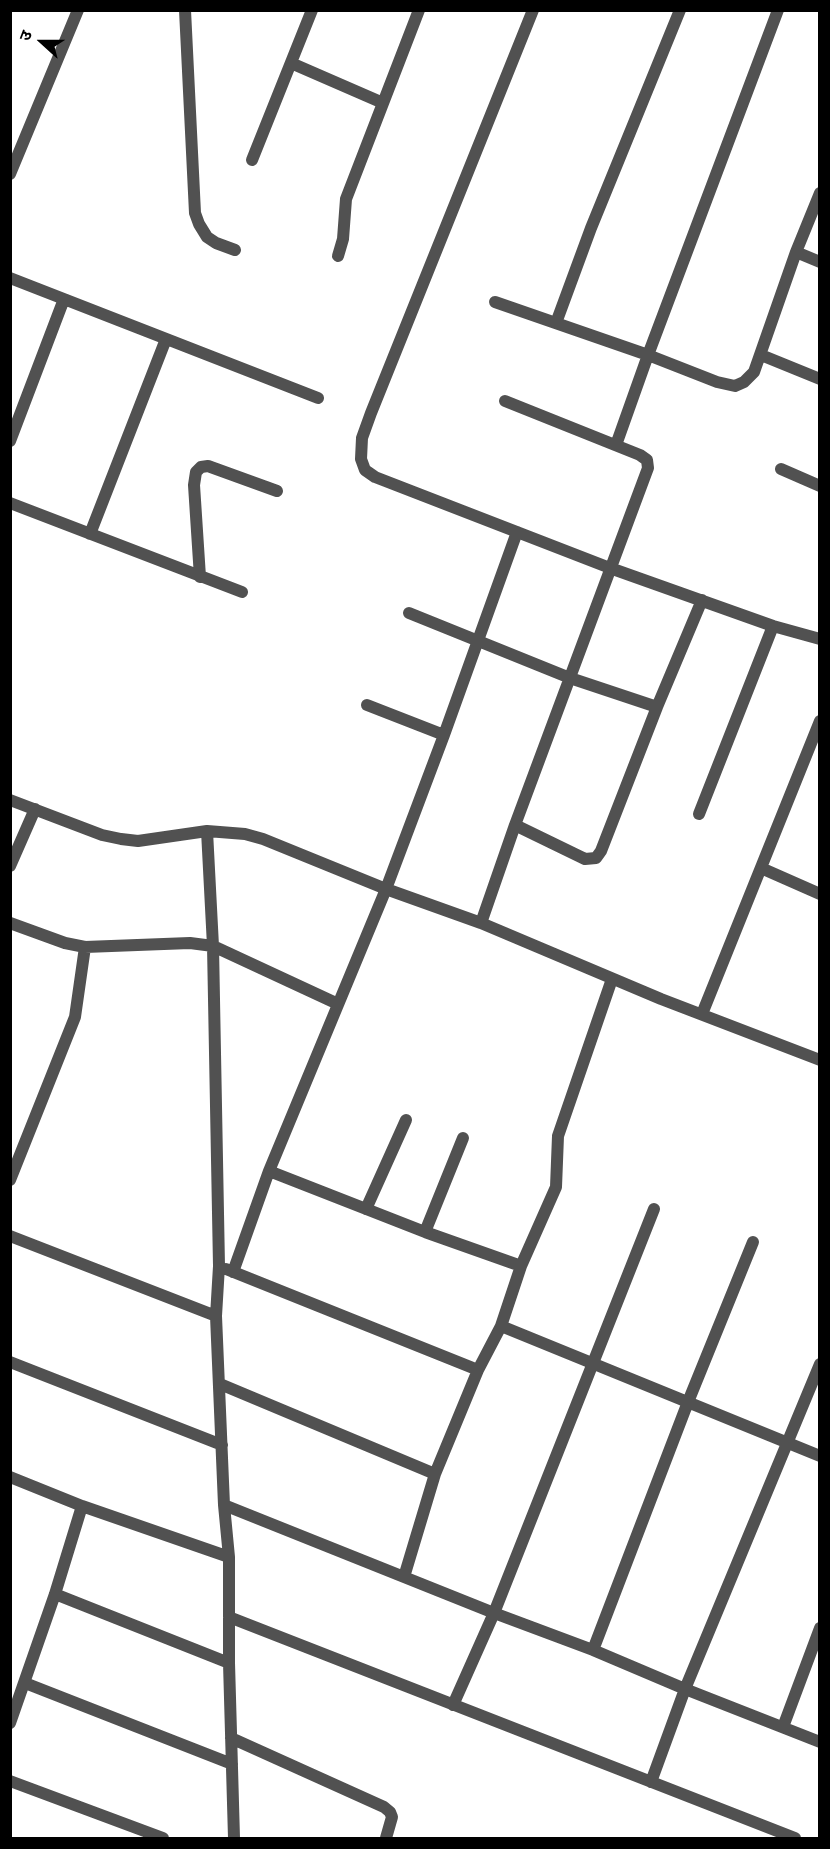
<!DOCTYPE html>
<html>
<head>
<meta charset="utf-8">
<style>
	body { margin:0 }
	#map { position:relative; width:830px; height:1849px; overflow:hidden; background:#fff; font-family:Ubuntu,"Noto Sans Devanagari",sans-serif }
	canvas { display:block }
	.frame { position:absolute; inset:0; border:12px solid #000; pointer-events:none }
	.north { position:absolute; left:12px; top:12px; width:60px; height:60px; -webkit-text-stroke:4px #fff; paint-order:stroke; rotate:291deg; font-size:16px; font-weight:700; line-height:24px; text-align:center; color:#000 }
	.north::after { content:''; display:block; margin:auto; width:21px; height:27px; background:#000; clip-path:polygon(50% 0,100% 100%,50% 72%,0 100%) }
</style>
</head>
<body>
<div id="map">
<canvas width="830" height="1849"></canvas>
<div class="frame"></div>
<div class="north">उ</div>
</div>
<script>
const c = document.querySelector('canvas').getContext('2d');
c.lineJoin = 'round';
function toPath(rows) {
  const path = new Path2D();
  for (const r of rows) {
    path.moveTo(r[0], r[1]);
    for (let i = 2; i < r.length; i += 2) path.lineTo(r[i], r[i + 1]);
  }
  return path;
}
function trace(path, color, width, dash) {
  c.strokeStyle = color;
  c.lineWidth = width;
  c.lineCap = dash ? 'butt' : 'round';
  c.setLineDash(dash || []);
  c.stroke(path);
}
const minor = toPath([
	[185,10,195,213,199,224,207,237,216,243,235,250],
	[533,10,371,413,362,438,361,459,365,470,375,477,610,568,773,626,820,639],
	[291,63,383,103],
	[252,160,312,10],
	[10,174,78,10],
	[796,252,820,262],
	[338,256,343,239,346,199,419,10],
	[10,278,318,398],
	[495,302,648,355,717,382,735,386,744,382,754,372,796,252,820,193],
	[556,323,591,228,680,10],
	[761,355,820,379],
	[10,441,64,299],
	[616,445,648,355,778,10],
	[781,469,820,486],
	[10,503,242,592],
	[90,534,166,339],
	[200,577,194,485,196,472,201,467,208,466,277,491],
	[409,613,570,678,657,707],
	[367,705,444,735],
	[10,800,102,835,121,839,138,841,207,831,245,834,263,839,386,889,481,923,661,999,820,1060],
	[699,814,773,626],
	[515,825,585,859,596,858,601,851,657,707,702,600],
	[207,831,213,946,219,1266,216,1316,224,1505,229,1557,229,1663,234,1838],
	[10,866,35,809],
	[761,868,820,894],
	[10,923,65,943,85,947,190,943,213,946,338,1004],
	[481,923,515,825,648,468,647,460,640,455,505,401],
	[702,1014,820,721],
	[269,1171,425,1232,521,1266],
	[10,1180,75,1017,85,947],
	[366,1209,406,1120],
	[425,1232,463,1138],
	[10,1236,216,1316],
	[226,1269,478,1370],
	[233,1272,269,1171,386,889,444,735,517,532],
	[501,1326,820,1456],
	[10,1362,222,1445],
	[220,1384,435,1474],
	[10,1477,82,1506,229,1557],
	[224,1505,494,1613,593,1650,685,1689,820,1742],
	[404,1577,435,1474,478,1370,501,1326,521,1266,556,1187,558,1136,612,979],
	[55,1594,229,1663],
	[229,1617,795,1838],
	[593,1650,688,1402,753,1242],
	[25,1683,232,1764],
	[453,1705,494,1613,654,1209],
	[10,1723,55,1594,82,1506],
	[783,1727,820,1628],
	[231,1738,384,1807,390,1812,392,1817,386,1838],
	[10,1781,163,1838],
	[651,1782,685,1689,820,1364]
]);
trace(minor, '#515151', 12);
</script>
</body>
</html>
